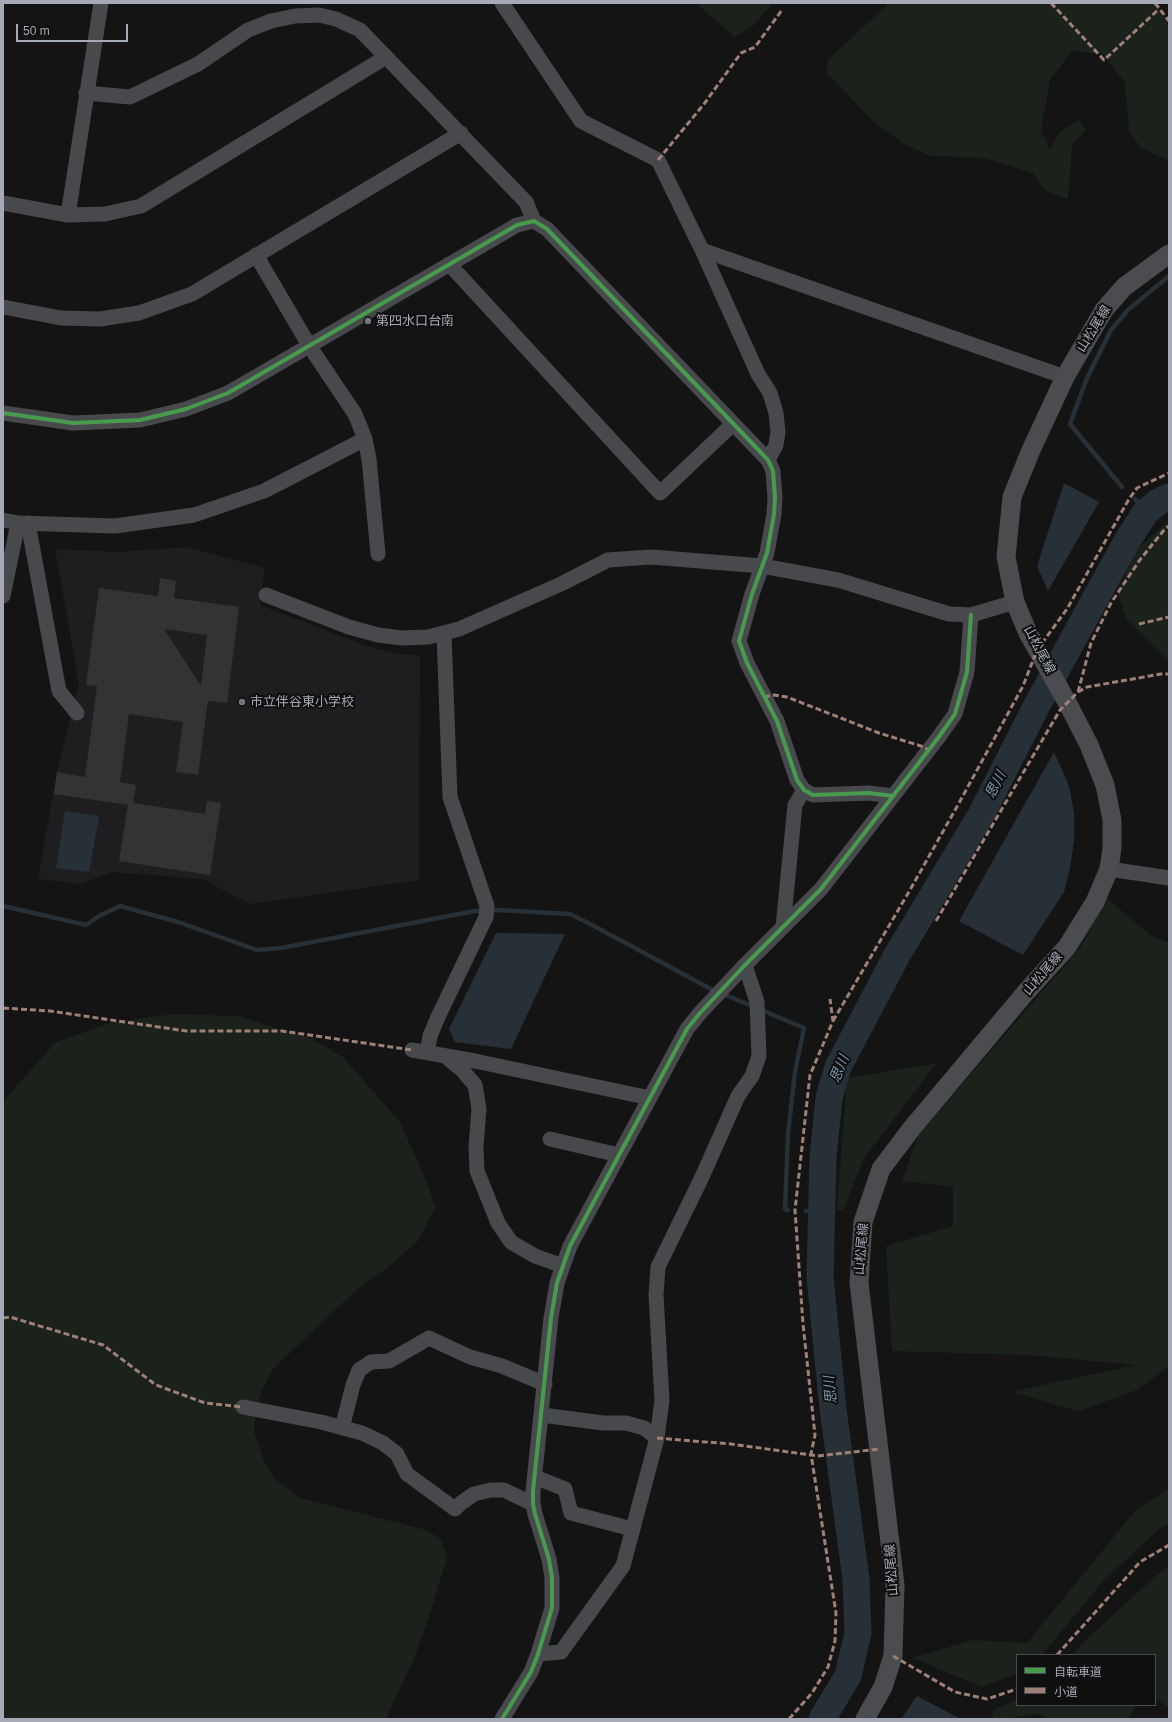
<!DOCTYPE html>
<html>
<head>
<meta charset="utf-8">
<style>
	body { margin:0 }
	#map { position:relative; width:1172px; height:1722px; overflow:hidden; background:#141414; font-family:Helvetica,"Noto Sans JP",sans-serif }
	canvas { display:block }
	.frame { position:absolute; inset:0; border:4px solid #a5aab6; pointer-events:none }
	.legend { position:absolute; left:1016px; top:1654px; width:140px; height:52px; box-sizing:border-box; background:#0f0f10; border:1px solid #4b4d52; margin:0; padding:5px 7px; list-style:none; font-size:12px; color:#a5aab6 }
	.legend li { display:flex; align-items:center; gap:8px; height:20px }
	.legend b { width:20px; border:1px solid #4b4d52 }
	.scale { position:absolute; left:16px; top:24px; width:112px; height:18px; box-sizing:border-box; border:2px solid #a5aab6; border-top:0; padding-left:5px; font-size:12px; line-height:14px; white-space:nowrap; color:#a5aab6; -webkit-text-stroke:3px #0f0f10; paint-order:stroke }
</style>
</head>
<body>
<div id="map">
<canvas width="1172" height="1722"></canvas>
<div class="frame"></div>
<ul class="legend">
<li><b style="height:5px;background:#469c4c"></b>自転車道</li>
<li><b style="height:5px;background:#9e8076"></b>小道</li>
</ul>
<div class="scale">50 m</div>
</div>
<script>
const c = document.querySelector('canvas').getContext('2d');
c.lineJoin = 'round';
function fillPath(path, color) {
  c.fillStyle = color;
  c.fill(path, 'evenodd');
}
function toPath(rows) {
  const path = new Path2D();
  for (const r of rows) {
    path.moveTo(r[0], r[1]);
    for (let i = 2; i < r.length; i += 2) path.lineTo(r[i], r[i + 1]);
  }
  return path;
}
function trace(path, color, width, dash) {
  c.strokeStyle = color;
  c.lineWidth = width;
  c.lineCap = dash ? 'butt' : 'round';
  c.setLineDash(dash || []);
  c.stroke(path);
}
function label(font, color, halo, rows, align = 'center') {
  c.font = font + ' Helvetica,"Noto Sans JP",sans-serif';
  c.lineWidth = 4;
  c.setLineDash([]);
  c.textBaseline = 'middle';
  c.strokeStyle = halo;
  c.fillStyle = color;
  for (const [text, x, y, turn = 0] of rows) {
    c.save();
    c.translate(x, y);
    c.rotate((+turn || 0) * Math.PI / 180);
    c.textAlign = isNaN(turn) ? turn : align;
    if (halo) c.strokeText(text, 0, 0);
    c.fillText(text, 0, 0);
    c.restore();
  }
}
const built = toPath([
	[187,547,265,568,260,605,366,646,399,654,420,655,419,880,250,904,202,879,113,872,80,884,38,879,57,772,79,684,55,549,117,552]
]);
const green = toPath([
	[697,3,773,3,753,26,735,37,700,7],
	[889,3,1157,3,1169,26,1169,158,1166,160,1140,147,1129,130,1125,83,1103,54,1072,51,1050,80,1041,131,1050,150,1060,132,1079,120,1086,130,1072,145,1068,199,1046,191,1033,173,984,158,931,156,904,144,874,122,827,73,828,60],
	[1169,520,1169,662,1126,619,1118,594,1133,553],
	[1107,898,1150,935,1169,943,1169,1366,1137,1390,1079,1411,1011,1392,1135,1365,1028,1355,892,1351,886,1246,953,1226,953,1187,902,1181,919,1134,1080,948],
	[173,1014,238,1016,312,1039,343,1057,400,1122,426,1180,435,1207,418,1241,388,1267,354,1292,273,1369,262,1390,256,1411,254,1431,264,1461,275,1479,300,1498,426,1530,441,1539,447,1558,430,1614,415,1656,386,1719,3,1719,3,1101,56,1042,110,1023],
	[937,1063,864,1158,843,1210,837,1210,847,1078],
	[1169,1488,1169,1524,1160,1528,1103,1581,1042,1655,1017,1655,1017,1674,982,1687,913,1658,973,1640,1027,1643,1135,1511],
	[1169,1567,1169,1708,1160,1701,1155,1702,1155,1655,1072,1655,1088,1638,1158,1574],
	[1017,1699,1017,1705,1140,1705,1136,1706,1129,1718,1126,1719,1050,1719,1035,1714,1006,1719,992,1719,993,1710]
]);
const water = toPath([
	[1064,483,1099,502,1048,591,1037,566],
	[1054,752,1069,786,1074,813,1074,841,1070,868,1064,892,1023,955,959,921],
	[65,811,99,816,89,872,56,868],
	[496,933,565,934,511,1049,455,1042,449,1029],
	[917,1696,961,1719,901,1719]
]);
const stream = toPath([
	[1122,487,1070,424,1087,378,1111,330,1129,309,1169,276],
	[1135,499,1145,513],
	[3,906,86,925,99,916,120,906,178,922,257,950,281,948,475,911,498,910,570,914,594,926,709,988,804,1028,795,1072,788,1134,785,1209,788,1210],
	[806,1211,822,1212]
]);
const river = toPath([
	[822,1719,848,1676,858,1633,856,1579,833,1409,820,1277,823,1157,829,1098,838,1067,897,955,981,815,1036,707,1127,541,1145,513,1158,502,1169,497]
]);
const building = toPath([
	[160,578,176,581,174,598,239,607,227,703,208,701,198,775,176,772,183,722,129,714,120,782,136,785,133,803,205,814,207,801,221,803,210,875,119,861,128,805,54,794,57,772,85,777,97,686,86,685,99,588,158,596],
	[164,629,207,635,201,686]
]);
const minor = toPath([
	[502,3,581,121,658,160,702,250,758,374,770,393,776,413,778,432,776,445,768,460],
	[86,93,130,97,198,64,248,30,271,21,295,16,319,15,336,19,360,30,526,202,534,221],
	[3,203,68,215,105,214,141,206,386,57],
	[68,215,101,3],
	[702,250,1065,377],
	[256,255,310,347,355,414,365,439,369,459,378,554],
	[449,264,660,493,733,424],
	[3,307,61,318,100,319,139,313,192,294,461,133],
	[3,413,73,423,140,420,186,409,228,393,517,225,534,221,547,229,768,460,773,471,775,498,774,514,767,553,752,594,739,641,747,663,777,721,797,780,804,790,813,795,869,793,893,796],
	[3,520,18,523,115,526,194,515,264,491,365,439],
	[28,523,59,691,77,713],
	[266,595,349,627,378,635,402,638,428,637,459,629,561,584,608,560,651,557,762,566,838,580,949,614,971,615,1015,602],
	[3,596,18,523],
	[1109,869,1169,878],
	[783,927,795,805,804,790],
	[412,1050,475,1061,650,1098],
	[427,1052,430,1036,438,1017,486,917,487,906,450,797,444,634],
	[445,1056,462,1070,475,1085,479,1109,476,1146,477,1171,498,1223,511,1242,535,1256,563,1266],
	[550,1139,619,1155],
	[243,1407,321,1422,362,1433,383,1443,397,1454,407,1474,455,1509,461,1503,474,1494,491,1490,504,1490,533,1504],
	[542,1415,603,1423,626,1423,644,1428,657,1438],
	[342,1428,353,1385,359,1370,371,1362,389,1361,429,1338,470,1357,502,1366,545,1384],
	[535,1477,565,1489,571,1513,632,1529],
	[538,1654,561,1652,623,1566,657,1438,662,1400,656,1295,658,1267,702,1177,738,1096,752,1076,759,1056,757,1002,745,965],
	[502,1719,531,1672,538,1654,552,1608,552,1578,549,1559,535,1514,533,1504,533,1491,551,1318,557,1283,570,1246,687,1029,700,1013,745,965,821,889,938,738,955,714,967,672,971,615]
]);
const major = toPath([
	[865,1719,883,1687,893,1656,895,1585,859,1283,863,1222,881,1169,912,1128,1026,992,1067,947,1095,902,1109,869,1112,848,1112,820,1105,785,1089,745,1067,702,1028,633,1015,602,1006,557,1012,497,1031,450,1065,377,1104,310,1124,287,1169,254]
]);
const quiet = toPath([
	[1051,3,1104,60,1159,9],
	[1155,3,1169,21],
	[658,160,704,104,741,53,755,47,782,10],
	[1139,624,1169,617],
	[1078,692,1091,643,1111,603,1139,561,1164,530,1169,526],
	[764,697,774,695,787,697,879,733,921,746,929,750],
	[936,921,1060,710,1078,692,1087,687,1161,674,1169,674],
	[3,1008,50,1011,186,1031,282,1031,412,1050],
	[833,1021,910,890,959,803,1023,686,1037,650,1067,609,1129,499,1137,488,1169,473],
	[3,1318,10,1317,103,1345,156,1385,205,1403,243,1407],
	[657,1438,731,1444,818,1456,879,1449],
	[1057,1655,1140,1562,1169,1545],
	[893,1656,955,1692,987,1699,1017,1689],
	[789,1719,812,1693,828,1667,835,1641,836,1613,811,1454,815,1435,803,1324,795,1210,810,1075,833,1021,830,999]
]);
const cycleway = toPath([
	[3,413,73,423,140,420,186,409,228,393,517,225,534,221,547,229,768,460,773,471,775,498,774,514,767,553,752,594,739,641,747,663,777,721,797,780,804,790,813,795,869,793,893,796],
	[502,1719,531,1672,538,1654,552,1608,552,1578,549,1559,535,1514,533,1504,533,1491,551,1318,557,1283,570,1246,687,1029,700,1013,745,965,821,889,938,738,955,714,967,672,971,615]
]);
const markers = [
	[368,321,4,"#72767d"],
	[242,702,4,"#72767d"]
];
const poiNames = [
	["第四水口台南",376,321],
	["市立伴谷東小学校",250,702]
];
const streetNames = [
	["山松尾線",1094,329,-58],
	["山松尾線",1039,650,62],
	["山松尾線",1043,974,-49],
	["山松尾線",862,1249,-85],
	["山松尾線",892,1570,-94]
];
const waterNames = [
	["思川",996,785,-63],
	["思川",840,1069,-68],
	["思川",831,1390,-96]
];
fillPath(built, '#1e1e20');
fillPath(green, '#1b211b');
fillPath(water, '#273036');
trace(stream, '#273036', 4.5);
trace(river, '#273036', 27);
fillPath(building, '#333335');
trace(minor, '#48494d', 15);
trace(major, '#4a4c4f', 19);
trace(quiet, '#9e8076', 3, [6, 3]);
trace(cycleway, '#469c4c', 4);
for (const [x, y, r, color] of markers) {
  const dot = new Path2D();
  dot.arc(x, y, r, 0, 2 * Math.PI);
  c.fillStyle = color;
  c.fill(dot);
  trace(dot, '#0f0f10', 1.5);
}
label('13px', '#a5aab6', '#0f0f10', poiNames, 'left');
label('13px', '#a5aab6', '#0f0f10', streetNames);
label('italic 14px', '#7a99b2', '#0f0f10', waterNames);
</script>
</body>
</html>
